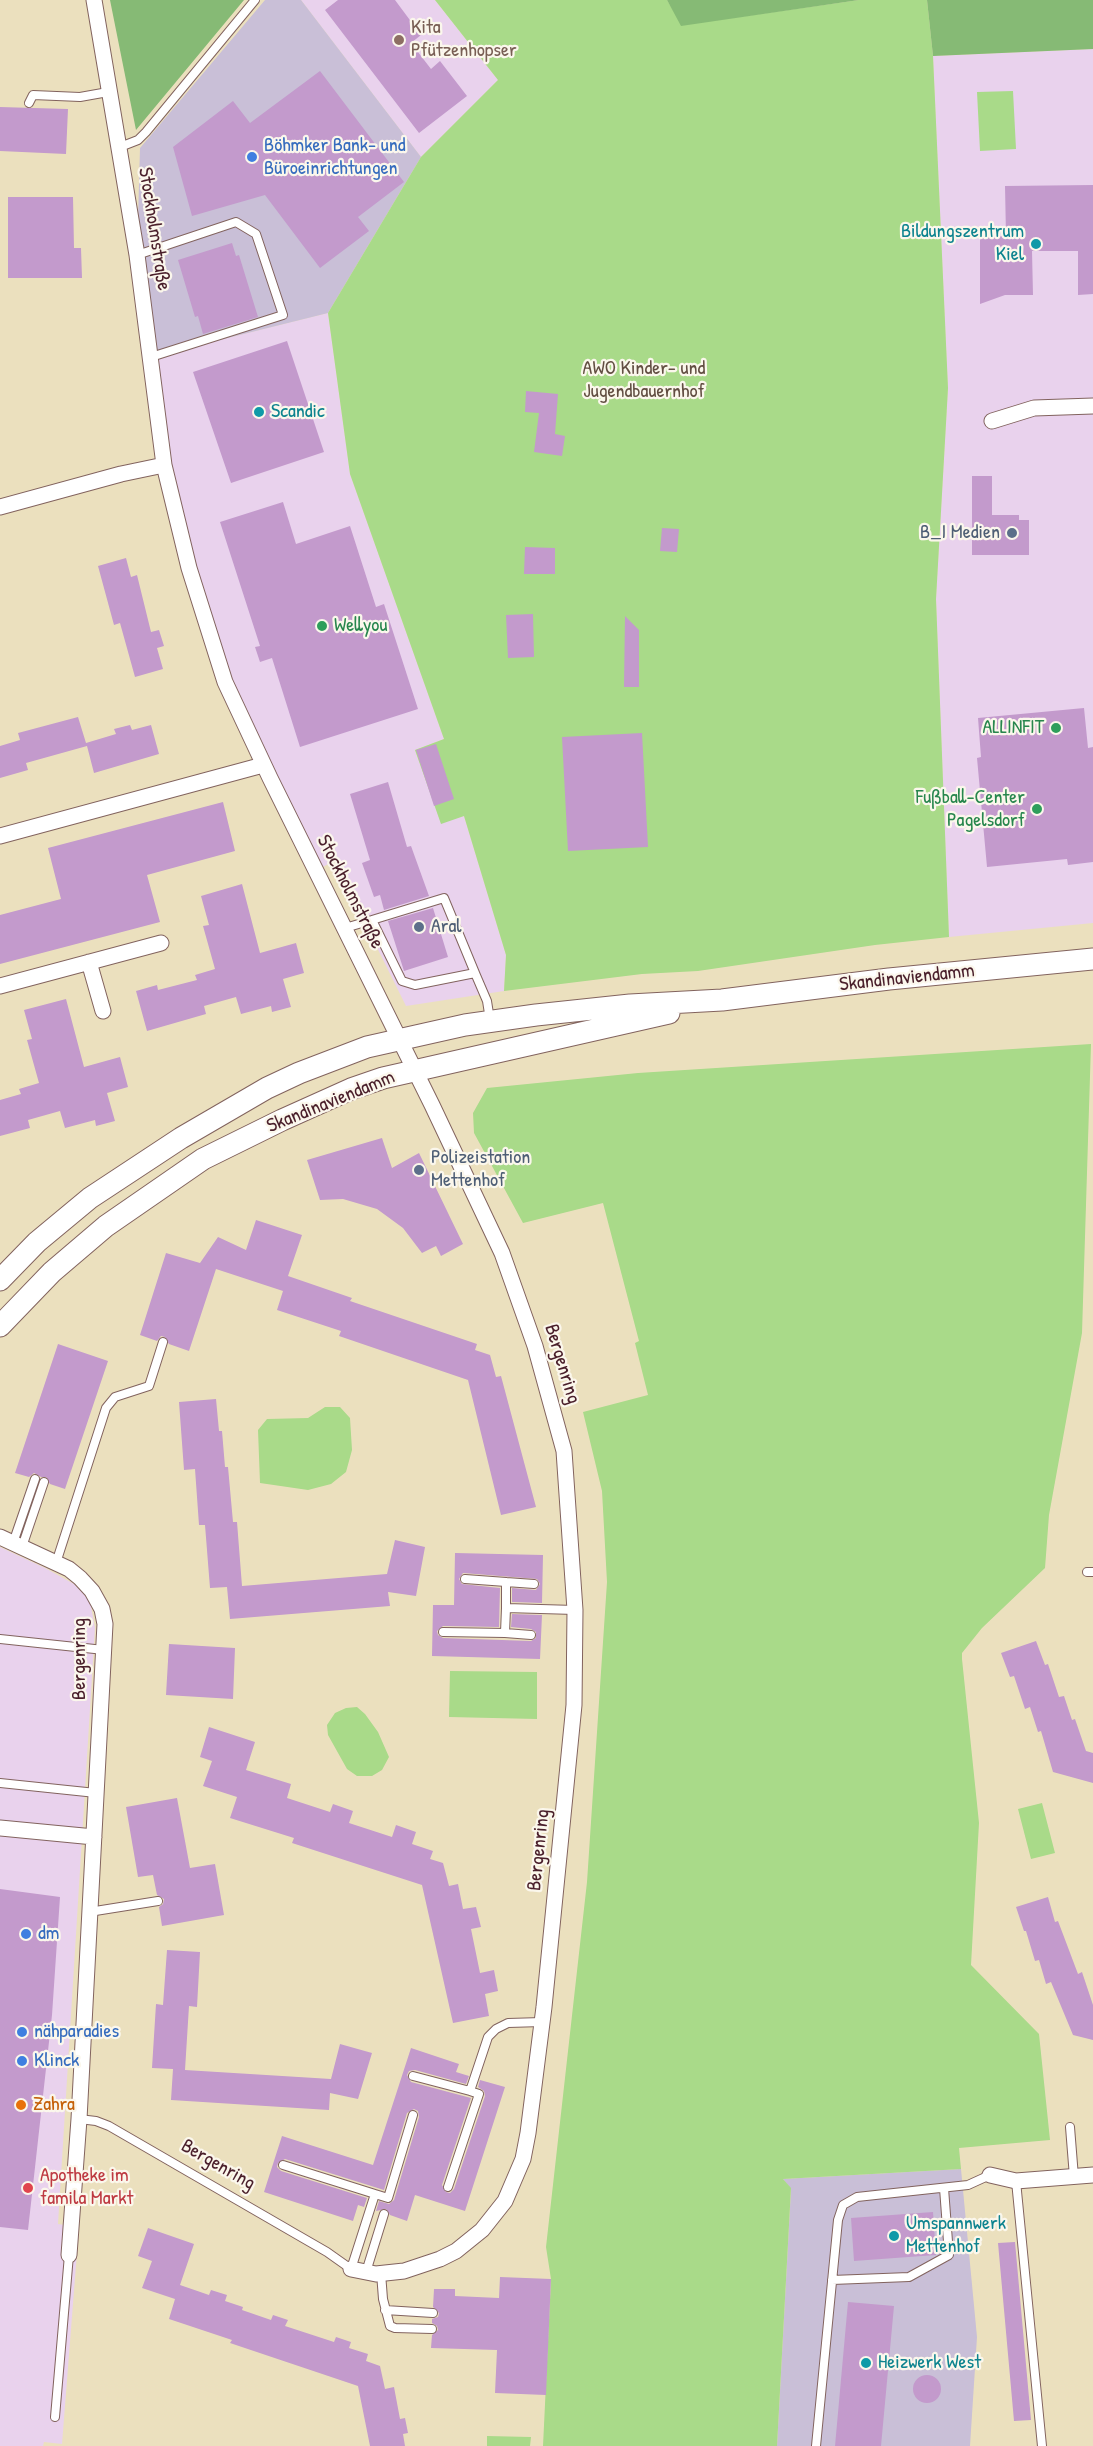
<!DOCTYPE html>
<html>
<head>
<meta charset="utf-8">
<style>
	body { margin:0 }
	canvas { display:block; background:#ebe0be }
</style>
</head>
<body>
<canvas width="1093" height="2446"></canvas>
<script>
const c = document.querySelector('canvas').getContext('2d');
c.lineJoin = 'round';
function fillPath(path, color) {
  c.fillStyle = color;
  c.fill(path, 'evenodd');
}
function toPath(rows) {
  const path = new Path2D();
  for (const r of rows) {
    if (r.length === 3) {
      path.moveTo(r[0] + r[2], r[1]);
      path.arc(r[0], r[1], r[2], 0, 2 * Math.PI);
      continue;
    }
    path.moveTo(r[0], r[1]);
    for (let i = 2; i < r.length; i += 2) path.lineTo(r[i], r[i + 1]);
  }
  return path;
}
function trace(path, color, width, dash) {
  c.strokeStyle = color;
  c.lineWidth = width;
  c.lineCap = dash ? 'butt' : 'round';
  c.setLineDash(dash || []);
  c.stroke(path);
}
function label(font, color, halo, rows, align = 'center') {
  c.font = font + ' "Patrick Hand",sans-serif';
  c.lineWidth = 4.5;
  c.setLineDash([]);
  c.textBaseline = 'middle';
  c.strokeStyle = halo;
  c.fillStyle = color;
  for (const [text, x, y, turn = 0] of rows) {
    c.save();
    c.translate(x, y);
    c.rotate((+turn || 0) * Math.PI / 180);
    c.textAlign = isNaN(turn) ? turn : align;
    if (halo) c.strokeText(text, 0, 0);
    c.fillText(text, 0, 0);
    c.restore();
  }
}
const built = toPath([
	[301,0,435,0,498,80,421,157],
	[1093,49,1093,923,949,937,936,599,948,388,933,56],
	[328,313,350,474,444,739,415,750,441,823,464,816,506,955,504,991,406,1006,334,861,317,870,270,778,189,568,151,357],
	[0,1547,45,1568,74,1584,90,1601,95,1628,58,2224,79,2227,62,2444,44,2442,43,2446,0,2446]
]);
const industrial = toPath([
	[265,0,301,0,421,157,328,313,151,357,137,255,140,148],
	[961,2169,977,2337,970,2446,777,2446,791,2189,783,2179]
]);
const green = toPath([
	[435,0,667,0,682,25,859,0,927,0,933,56,948,388,936,599,949,937,875,945,698,971,642,974,504,991,506,955,464,816,441,824,415,750,444,739,350,474,328,313,421,157,498,80],
	[1013,91,1016,149,980,151,977,92],
	[1091,1044,1082,1333,1049,1515,1045,1568,982,1628,962,1653,962,1659,979,1823,971,1965,1039,2034,1050,2140,959,2148,961,2169,783,2179,791,2188,777,2446,543,2446,551,2279,546,2247,587,1882,607,1582,602,1491,583,1412,648,1395,635,1343,639,1341,603,1203,523,1223,474,1133,473,1113,487,1088,638,1073],
	[325,1407,340,1407,350,1418,352,1450,346,1472,331,1484,308,1490,260,1483,258,1430,267,1419,308,1418],
	[450,1671,537,1672,537,1719,449,1717],
	[357,1707,365,1714,378,1732,389,1757,382,1770,372,1776,357,1776,347,1769,328,1735,327,1725,335,1713,346,1708],
	[1042,1803,1055,1853,1031,1859,1018,1809],
	[487,2436,531,2437,530,2446,487,2446]
]);
const forest = toPath([
	[110,0,244,0,136,130],
	[667,0,859,0,681,26],
	[927,0,1093,0,1093,49,933,56]
]);
const building = toPath([
	[338,0,395,0,421,35,411,43,431,69,440,61,467,96,419,133,325,10],
	[320,71,404,182,358,217,369,231,320,268,265,195,192,216,173,147,233,101,250,123],
	[0,107,68,109,66,154,0,151],
	[1093,185,1093,294,1078,295,1078,251,1032,251,1033,295,1005,295,980,304,980,237,1006,236,1005,186],
	[8,197,73,197,74,248,81,248,82,278,8,278],
	[232,243,236,256,239,255,258,317,203,334,198,316,195,317,178,260],
	[287,341,324,452,231,483,193,372],
	[526,391,558,394,555,434,565,436,562,456,534,452,539,413,525,412],
	[972,476,992,476,992,515,1019,515,1019,520,1029,520,1029,555,972,555],
	[283,502,296,544,350,526,376,607,384,604,418,709,300,747,272,658,260,662,255,647,260,646,220,522],
	[662,528,679,529,677,552,660,551],
	[525,547,555,548,555,574,524,574],
	[126,558,131,577,137,575,151,632,159,630,164,646,157,648,163,669,135,677,120,623,114,625,98,566],
	[533,614,534,657,508,658,506,615],
	[625,616,639,630,639,687,624,687],
	[1084,708,1088,748,1093,747,1093,862,1068,865,1067,859,987,867,977,758,981,757,978,718],
	[78,717,86,743,116,734,114,729,130,725,132,730,151,725,159,754,94,773,87,746,26,763,28,770,0,778,0,746,20,740,18,733],
	[642,733,648,847,568,851,562,737],
	[436,744,454,799,434,806,416,750],
	[388,782,407,847,411,846,429,896,384,910,380,895,374,897,362,863,370,860,350,794],
	[223,802,235,851,147,875,160,922,0,964,0,915,61,899,48,848],
	[242,884,260,953,296,943,304,973,283,979,291,1007,272,1012,271,1006,241,1014,236,997,204,1006,206,1014,147,1031,136,991,157,985,158,990,197,980,195,975,215,969,203,926,209,925,201,896],
	[433,908,448,957,404,971,388,921],
	[66,999,84,1067,120,1057,128,1087,107,1093,115,1121,96,1126,95,1120,65,1128,60,1111,28,1120,30,1128,0,1136,0,1100,21,1094,19,1089,39,1083,27,1040,32,1039,24,1010],
	[382,1138,392,1168,419,1153,463,1244,441,1256,436,1246,422,1253,403,1228,377,1209,343,1199,320,1200,307,1160],
	[256,1220,302,1235,288,1276,352,1298,350,1301,477,1344,475,1350,490,1355,496,1377,501,1376,536,1507,501,1515,468,1380,339,1336,341,1331,277,1310,283,1291,216,1269,189,1351,169,1344,165,1337,161,1336,157,1341,140,1335,166,1253,200,1263,218,1237,246,1250],
	[58,1344,108,1361,65,1489,50,1484,46,1477,41,1477,34,1473,29,1477,15,1473],
	[216,1399,219,1431,222,1431,225,1467,228,1467,233,1522,237,1522,242,1586,387,1574,395,1540,425,1547,416,1596,388,1592,390,1606,230,1619,227,1587,210,1588,205,1525,199,1525,195,1469,184,1470,179,1402],
	[455,1553,543,1555,542,1603,512,1602,512,1588,536,1590,540,1584,537,1579,463,1573,459,1579,462,1584,500,1588,499,1627,443,1626,437,1631,438,1635,443,1638,531,1641,536,1638,536,1632,531,1629,511,1627,512,1614,542,1615,540,1659,432,1656,433,1605,454,1605],
	[1036,1641,1045,1665,1048,1664,1059,1697,1064,1696,1072,1720,1075,1719,1086,1751,1093,1753,1093,1783,1053,1772,1041,1731,1038,1732,1030,1707,1025,1709,1014,1676,1010,1677,1001,1653],
	[169,1644,235,1648,233,1699,166,1695],
	[209,1727,255,1742,246,1770,291,1784,287,1798,330,1812,333,1804,353,1811,349,1823,392,1837,396,1825,416,1832,412,1844,433,1851,430,1859,443,1863,449,1886,458,1884,463,1909,476,1907,481,1927,471,1929,480,1973,494,1970,498,1991,485,1994,489,2016,453,2023,422,1885,292,1843,294,1838,230,1818,237,1797,203,1786,212,1761,200,1757],
	[177,1798,190,1868,215,1864,224,1915,162,1926,159,1907,163,1904,164,1899,157,1895,153,1875,138,1877,126,1807],
	[0,1889,60,1897,52,2015,28,2230,0,2227],
	[1048,1897,1055,1922,1058,1921,1078,1974,1082,1972,1093,2005,1093,2040,1073,2035,1051,1982,1046,1984,1039,1960,1035,1961,1026,1931,1024,1931,1016,1907],
	[167,1950,200,1952,197,2007,189,2006,185,2070,331,2079,340,2044,372,2053,358,2099,330,2093,329,2110,171,2100,173,2069,152,2068,156,2004,163,2005],
	[411,2048,459,2064,456,2072,469,2076,466,2084,415,2070,409,2071,407,2075,411,2082,471,2098,442,2185,446,2192,450,2193,454,2189,485,2096,484,2091,478,2087,480,2080,505,2087,465,2211,415,2195,407,2221,390,2215,386,2209,376,2211,379,2201,389,2204,394,2200,419,2117,418,2111,414,2109,407,2113,384,2190,285,2159,278,2163,277,2167,281,2171,367,2198,364,2207,358,2205,353,2221,264,2192,282,2136,373,2165],
	[933,2212,936,2255,854,2261,851,2218],
	[148,2228,194,2244,180,2285,209,2295,211,2290,227,2295,225,2301,243,2307,242,2310,271,2320,273,2315,288,2320,285,2326,334,2342,336,2337,351,2342,349,2348,368,2354,366,2361,380,2366,385,2389,394,2387,400,2419,405,2418,408,2433,403,2434,405,2446,370,2446,358,2386,230,2343,232,2340,169,2319,175,2299,142,2288,152,2261,138,2256],
	[1015,2242,1031,2420,1014,2421,998,2243],
	[500,2277,551,2279,546,2395,495,2393,497,2350,431,2348,432,2335,438,2330,437,2326,432,2323,432,2319,438,2317,439,2313,433,2307,434,2289,455,2289,455,2296,499,2298],
	[848,2302,894,2306,881,2446,835,2446],
	[927,2389,14]
]);
const lane = toPath([
	[29,103,33,95,80,97,108,92],
	[120,147,138,140,146,132,255,0],
	[137,255,236,222,256,234,283,315,151,357],
	[372,920,444,898,475,973],
	[345,928,372,920,402,981,415,985,475,973,487,1001,490,1020],
	[13,1543,35,1479],
	[22,1547,44,1482],
	[56,1563,106,1408,115,1397,149,1386,163,1342],
	[1087,1572,1093,1572],
	[465,1579,506,1582,506,1608,575,1610],
	[506,1582,534,1584],
	[443,1632,505,1633,506,1608],
	[505,1633,531,1635],
	[0,1639,104,1650],
	[0,1783,96,1793],
	[89,1912,158,1901],
	[413,2076,470,2091],
	[79,2119,96,2121,109,2126,327,2252,351,2269,375,2194,283,2165],
	[1070,2127,1074,2177],
	[1016,2181,1042,2446],
	[448,2187,479,2094,470,2091,488,2037,496,2029,508,2023,542,2022],
	[375,2194,388,2198,413,2115],
	[366,2272,384,2214],
	[381,2273,383,2299,390,2326,395,2328,432,2329],
	[832,2280,909,2277,949,2255,944,2188],
	[385,2310,433,2313],
	[55,2417,69,2255],
	[816,2446,838,2220,843,2205,857,2197,968,2185,990,2175]
]);
const street = toPath([
	[94,0,137,255,164,465,189,568,225,682,270,778,432,1105,502,1253,535,1346,564,1451,575,1610,574,1705,544,2007,528,2133,523,2159,505,2201,482,2230,456,2251,440,2259,404,2271,376,2274,351,2269],
	[992,421,1034,408,1093,406],
	[0,507,121,474,164,465],
	[0,836,263,765],
	[89,962,103,1011],
	[0,986,161,943],
	[0,1537,69,1569,80,1578,92,1591,102,1609,105,1624,79,2119,69,2255],
	[0,1828,94,1837],
	[990,2175,1016,2181,1093,2175]
]);
const secondary = toPath([
	[0,1280,37,1242,90,1198,181,1138,267,1088,299,1073,367,1047,465,1025,536,1015,630,1005,722,1000,889,979,1093,959],
	[0,1326,52,1272,106,1226,203,1159,282,1120,351,1089,383,1078,669,1013]
]);
const markers = [
	[399,40,6,"#8d6e63"],
	[252,157,6,"#3f7fe0"],
	[1036,244,6,"#0f9aa8"],
	[259,412,6,"#0f9aa8"],
	[1012,533,6,"#5c6f8a"],
	[322,626,6,"#2e9e5b"],
	[1056,728,6,"#2e9e5b"],
	[1037,809,6,"#2e9e5b"],
	[419,927,6,"#5c6f8a"],
	[419,1170,6,"#5c6f8a"],
	[26,1934,6,"#3f7fe0"],
	[22,2032,6,"#3f7fe0"],
	[22,2061,6,"#3f7fe0"],
	[21,2105,6,"#e8710a"],
	[28,2188,6,"#e0444e"],
	[894,2236,6,"#0f9aa8"],
	[866,2363,6,"#0f9aa8"]
];
const educationNames = [
	["Kita",411,28],
	["Pfützenhopser",411,51]
];
const shopNames = [
	["Böhmker Bank- und",264,146],
	["Büroeinrichtungen",264,169],
	["dm",38,1934],
	["nähparadies",34,2032],
	["Klinck",34,2061]
];
const streetNames = [
	["Stockholmstraße",154,229,81],
	["Stockholmstraße",350,892,63],
	["Skandinaviendamm",907,978,-6],
	["Skandinaviendamm",331,1102,-22],
	["Bergenring",562,1364,73],
	["Bergenring",80,1659,-90],
	["Bergenring",539,1850,-84],
	["Bergenring",218,2165,30]
];
const cultureNames = [
	["Bildungszentrum",1024,232,"right"],
	["Kiel",1024,255,"right"],
	["Scandic",271,412],
	["Umspannwerk",906,2224],
	["Mettenhof",906,2247],
	["Heizwerk West",878,2363]
];
const parkNames = [
	["AWO Kinder- und",644,369],
	["Jugendbauernhof",644,392]
];
const serviceNames = [
	["B_I Medien",1000,533,"right"],
	["Aral",431,927],
	["Polizeistation",431,1158],
	["Mettenhof",431,1181]
];
const leisureNames = [
	["Wellyou",334,626,"left"],
	["ALLINFIT",1044,728],
	["Fußball-Center",1025,798],
	["Pagelsdorf",1025,821]
];
const foodNames = [
	["Zahra",33,2105]
];
const healthNames = [
	["Apotheke im",40,2176],
	["famila Markt",40,2199]
];
fillPath(built, '#e9d2ed');
fillPath(industrial, '#c9bfd7');
fillPath(green, '#a9da89');
fillPath(forest, '#86ba75');
fillPath(building, '#c39acc');
trace(lane, '#82635e', 10);
trace(street, '#82635e', 17);
trace(secondary, '#82635e', 23);
trace(lane, '#fff', 8);
trace(street, '#fff', 15);
trace(secondary, '#fff', 21);
for (const [x, y, r, color] of markers) {
  const dot = new Path2D();
  dot.arc(x, y, r, 0, 2 * Math.PI);
  c.fillStyle = color;
  c.fill(dot);
  trace(dot, '#fbf7ec', 2);
}
label('20px', '#785e54', '#fbf7ec', educationNames, 'left');
label('20px', '#366cbe', '#fbf7ec', shopNames, 'left');
label('20px', '#4a1f2b', '#fbf7ec', streetNames);
label('20px', '#0d838f', '#fbf7ec', cultureNames, 'left');
label('20px', '#624e42', '#fbf7ec', parkNames);
label('20px', '#4e5e75', '#fbf7ec', serviceNames, 'left');
label('20px', '#27864d', '#fbf7ec', leisureNames, 'right');
label('20px', '#c56008', '#fbf7ec', foodNames, 'left');
label('20px', '#be3a42', '#fbf7ec', healthNames, 'left');
</script>
</body>
</html>
